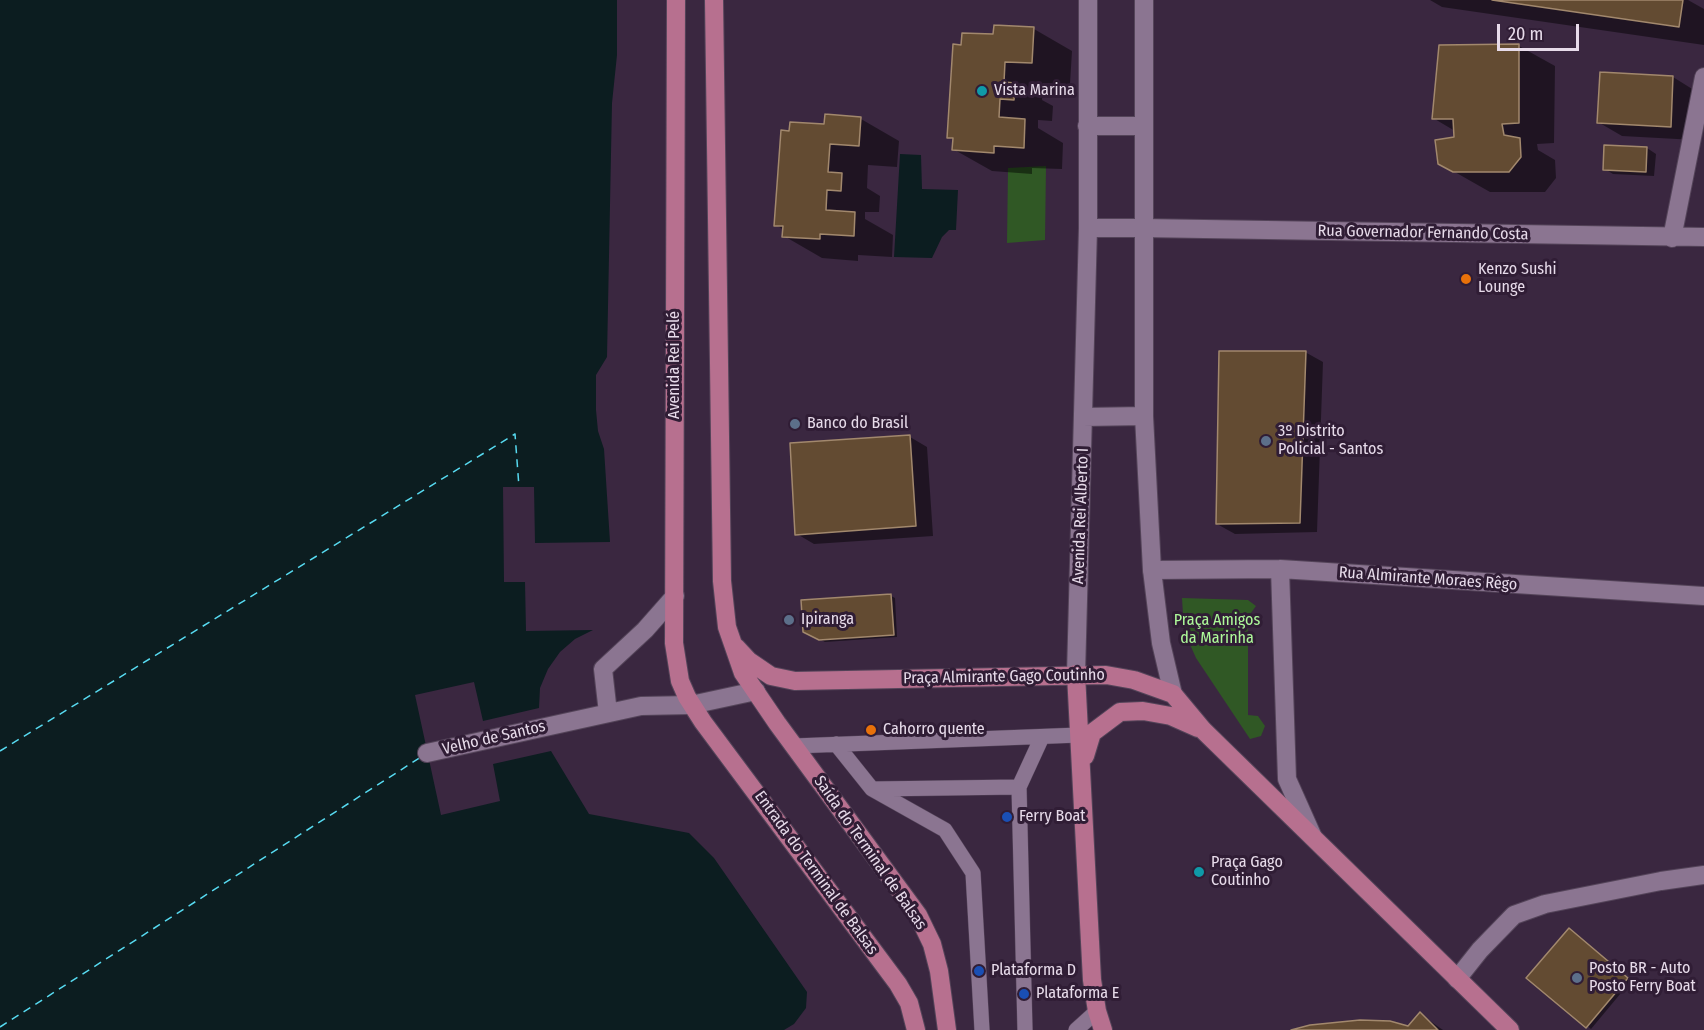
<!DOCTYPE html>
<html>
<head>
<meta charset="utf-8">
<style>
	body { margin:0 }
	#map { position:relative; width:1704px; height:1030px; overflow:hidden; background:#3a2740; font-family:"Fira Sans Condensed",sans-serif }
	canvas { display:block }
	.scale { position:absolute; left:1497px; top:24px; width:82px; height:27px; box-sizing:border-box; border:3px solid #e7dbea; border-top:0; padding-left:8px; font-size:18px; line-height:21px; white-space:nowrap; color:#e7dbea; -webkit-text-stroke:4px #301d35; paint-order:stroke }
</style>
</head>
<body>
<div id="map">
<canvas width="1704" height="1030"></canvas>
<div class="scale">20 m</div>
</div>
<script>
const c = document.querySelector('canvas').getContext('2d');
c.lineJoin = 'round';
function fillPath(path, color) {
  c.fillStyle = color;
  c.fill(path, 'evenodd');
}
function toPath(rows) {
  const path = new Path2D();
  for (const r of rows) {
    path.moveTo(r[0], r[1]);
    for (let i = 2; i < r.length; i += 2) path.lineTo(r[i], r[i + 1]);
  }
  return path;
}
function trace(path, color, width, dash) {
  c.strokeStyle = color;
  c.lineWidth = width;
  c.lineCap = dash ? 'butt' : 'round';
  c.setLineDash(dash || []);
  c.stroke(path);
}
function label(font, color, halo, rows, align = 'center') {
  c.font = font + ' "Fira Sans Condensed",sans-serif';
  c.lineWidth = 6;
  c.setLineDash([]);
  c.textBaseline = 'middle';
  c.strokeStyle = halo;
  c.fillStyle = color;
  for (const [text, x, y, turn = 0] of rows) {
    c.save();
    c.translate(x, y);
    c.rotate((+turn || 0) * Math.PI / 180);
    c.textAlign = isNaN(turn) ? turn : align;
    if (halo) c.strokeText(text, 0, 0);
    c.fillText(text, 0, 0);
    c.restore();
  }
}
const green = toPath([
	[1046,166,1045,240,1007,243,1008,168],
	[1182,598,1248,600,1256,606,1248,617,1248,715,1258,716,1265,726,1261,736,1250,739,1196,658,1184,631]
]);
const water = toPath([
	[0,0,617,0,617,55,612,103,607,357,596,375,596,410,598,431,604,449,610,542,535,543,534,487,503,487,504,582,525,582,526,631,593,630,575,639,560,652,548,669,540,688,539,708,483,721,474,682,415,695,441,815,500,801,493,764,551,751,589,814,689,833,714,858,807,992,806,1008,794,1024,784,1030,0,1030],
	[900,154,921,155,922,189,958,190,956,230,949,230,942,237,932,258,894,257]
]);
const shadow = toPath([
	[1430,0,1688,0,1704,9,1704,45,1442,7],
	[1034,29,1072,51,1070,84,1043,83,1042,100,1053,106,1052,121,1038,120,1038,128,1063,143,1062,169,1032,168,1032,174,992,171,953,149,954,140,948,137,962,46,994,36],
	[1519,46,1555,66,1554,143,1537,144,1538,150,1555,160,1556,178,1545,192,1490,192,1439,163,1456,138,1455,131,1433,118],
	[1601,73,1673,77,1697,92,1695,140,1622,136,1598,122],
	[861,119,899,141,897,167,868,165,867,188,880,196,879,212,865,212,865,219,893,235,892,257,858,255,858,261,822,258,784,236,784,230,776,225,826,126],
	[1647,148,1656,154,1654,176,1613,174,1605,169],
	[1305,352,1323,362,1317,532,1235,534,1217,524],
	[910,437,927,447,933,536,814,544,797,534],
	[891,596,895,598,897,637,825,642,805,631],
	[1573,932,1631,981,1591,1029,1529,978],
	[1420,1014,1443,1030,1297,1030,1409,1028]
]);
const ferry = toPath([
	[0,751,515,434,519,487],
	[0,1027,421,757]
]);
const building = toPath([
	[1492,0,1683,0,1679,27,1492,0],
	[994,25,1034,27,1032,63,1005,62,1004,82,1015,83,1014,100,1000,99,999,117,1025,119,1024,148,994,146,994,153,952,150,953,138,947,138,953,44,961,45,962,33,993,34,994,25],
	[1519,44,1519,123,1502,124,1504,135,1520,138,1521,157,1509,172,1453,172,1438,164,1435,140,1454,137,1453,119,1432,119,1439,45,1519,44],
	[1600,72,1673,76,1671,127,1597,123,1600,72],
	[825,114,861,117,859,146,830,144,828,172,842,173,841,191,827,190,826,210,855,212,854,236,820,234,820,239,782,237,783,226,774,226,781,130,789,131,790,122,824,124,825,114],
	[1604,145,1647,147,1646,172,1603,170,1604,145],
	[1219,351,1306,351,1300,523,1216,524,1219,351],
	[910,435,916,526,795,535,790,443,910,435],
	[891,594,894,635,819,640,803,632,801,600,891,594],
	[1569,928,1628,978,1586,1028,1526,978,1569,928],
	[1420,1012,1438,1030,1291,1030,1310,1025,1360,1020,1390,1021,1408,1026,1420,1012]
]);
const lane = toPath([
	[836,744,872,789,945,830,973,873,982,1030],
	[794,746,1079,735],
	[1019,787,1025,1030],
	[873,789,1019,787,1042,737],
	[1076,1030,1097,1011]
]);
const street = toPath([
	[1142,228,1704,237],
	[1672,238,1704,77],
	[1280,569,1287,779,1312,835],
	[1152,570,1280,569,1704,596]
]);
const secondary = toPath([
	[1144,0,1144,416,1152,570,1161,643,1173,694],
	[1087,126,1142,126],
	[1088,228,1142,228],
	[1083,417,1144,416],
	[1076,674,1088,228,1088,0],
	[608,713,603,669,645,630,675,596],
	[427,753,641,706,691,705,756,691],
	[1457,979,1480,950,1514,915,1545,904,1661,881,1704,875]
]);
const primary = toPath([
	[676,0,674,643,680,681,687,697,703,722,898,984,909,1003,916,1030],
	[714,0,722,581,727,627,743,673,777,723,918,915,932,944,939,971,947,1030],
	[736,647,749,661,771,676,795,681,1106,675,1134,680,1173,694,1203,730,1510,1030],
	[1076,674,1092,980,1097,1011,1103,1030],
	[1085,756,1092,733,1120,712,1143,711,1171,716,1198,728]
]);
const markers = [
	[982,91,6,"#0f9aa8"],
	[1466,279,6,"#e8710a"],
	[795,424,6,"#5c6f8a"],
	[1266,441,6,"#5c6f8a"],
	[789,620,6,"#5c6f8a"],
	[871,730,6,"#e8710a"],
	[1007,817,6,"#1a4fb4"],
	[1199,872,6,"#0f9aa8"],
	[979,971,6,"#1a4fb4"],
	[1577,978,6,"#5c6f8a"],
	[1024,994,6,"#1a4fb4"]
];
const poiNames = [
	["Vista Marina",994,91],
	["Kenzo Sushi",1478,270],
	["Lounge",1478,288],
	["Banco do Brasil",807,424],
	["3º Distrito",1278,432],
	["Policial - Santos",1278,450],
	["Ipiranga",801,620],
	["Cahorro quente",883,730],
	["Ferry Boat",1019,817],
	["Praça Gago",1211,863],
	["Coutinho",1211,881],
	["Posto BR - Auto",1589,969],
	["Posto Ferry Boat",1589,987],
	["Plataforma D",991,971],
	["Plataforma E",1036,994]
];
const streetNames = [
	["Rua Governador Fernando Costa",1423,233,1],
	["Avenida Rei Pelé",675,365,-90],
	["Avenida Rei Alberto I",1081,516,-88],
	["Rua Almirante Moraes Rêgo",1428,579,4],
	["Praça Almirante Gago Coutinho",1004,677,-1],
	["Velho de Santos",494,738,-13],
	["Saída do Terminal de Balsas",870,853,55],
	["Entrada do Terminal de Balsas",816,873,54]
];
const parkNames = [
	["Praça Amigos",1217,621],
	["da Marinha",1217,639]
];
fillPath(green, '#305825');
fillPath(water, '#0c1d20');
fillPath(shadow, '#0007');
trace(ferry, '#57daf0', 1.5, [8, 6]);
fillPath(building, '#634b32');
trace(building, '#a2886d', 1.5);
trace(lane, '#544459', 16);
trace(street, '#544459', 20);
trace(secondary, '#544459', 20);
trace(primary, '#544459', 20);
trace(lane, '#8b7591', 15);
trace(street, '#8b7591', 18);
trace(secondary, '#8b7591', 18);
trace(primary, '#b7708f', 18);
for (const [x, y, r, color] of markers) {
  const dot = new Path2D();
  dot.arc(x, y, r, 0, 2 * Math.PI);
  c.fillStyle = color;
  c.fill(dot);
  trace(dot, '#301d35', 2);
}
label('16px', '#e7dbea', '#301d35', poiNames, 'left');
label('16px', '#e7dbea', '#301d35', streetNames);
label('16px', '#aefa9a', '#301d35', parkNames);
</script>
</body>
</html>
